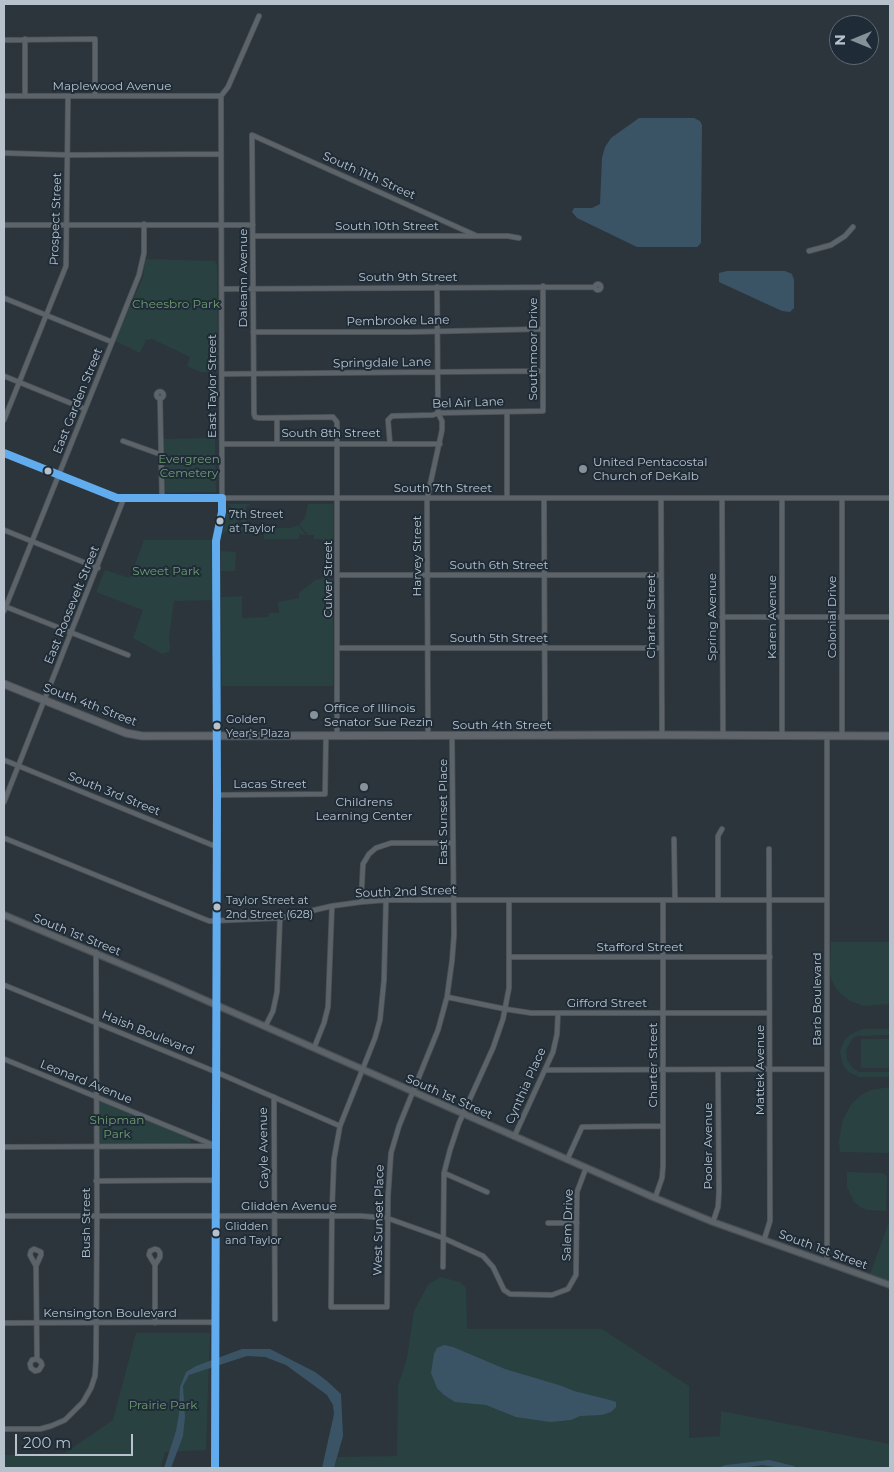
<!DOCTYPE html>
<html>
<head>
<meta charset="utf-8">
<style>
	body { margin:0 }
	#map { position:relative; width:894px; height:1472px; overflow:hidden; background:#2c353c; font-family:Montserrat,sans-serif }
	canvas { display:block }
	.frame { position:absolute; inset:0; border:5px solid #b7c2cc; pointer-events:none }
	.north { position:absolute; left:829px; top:15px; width:50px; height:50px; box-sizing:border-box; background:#1f2c37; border:1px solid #5c6873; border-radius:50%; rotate:270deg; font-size:14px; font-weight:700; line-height:20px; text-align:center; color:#b7c2cc }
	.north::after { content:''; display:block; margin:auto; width:18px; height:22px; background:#86919a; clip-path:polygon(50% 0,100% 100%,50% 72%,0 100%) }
	.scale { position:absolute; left:15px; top:1434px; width:118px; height:22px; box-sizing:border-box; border:2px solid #b7c2cc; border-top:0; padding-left:6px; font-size:15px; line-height:18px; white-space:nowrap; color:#b7c2cc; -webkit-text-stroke:4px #1f2c37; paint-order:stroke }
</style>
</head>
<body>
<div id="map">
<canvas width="894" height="1472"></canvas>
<div class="frame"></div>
<div class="north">N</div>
<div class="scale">200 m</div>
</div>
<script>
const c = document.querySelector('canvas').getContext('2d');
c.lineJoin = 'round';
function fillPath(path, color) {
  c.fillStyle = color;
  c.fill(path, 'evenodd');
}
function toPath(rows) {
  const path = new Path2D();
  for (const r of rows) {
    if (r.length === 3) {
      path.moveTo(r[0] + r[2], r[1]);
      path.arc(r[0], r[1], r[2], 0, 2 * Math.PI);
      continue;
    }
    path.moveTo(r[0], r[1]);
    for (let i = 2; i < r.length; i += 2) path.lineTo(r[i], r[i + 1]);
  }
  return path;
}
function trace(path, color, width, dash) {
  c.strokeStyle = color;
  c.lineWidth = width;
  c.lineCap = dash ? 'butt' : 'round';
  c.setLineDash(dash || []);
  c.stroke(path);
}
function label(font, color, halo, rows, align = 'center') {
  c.font = font + ' Montserrat,sans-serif';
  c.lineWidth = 4;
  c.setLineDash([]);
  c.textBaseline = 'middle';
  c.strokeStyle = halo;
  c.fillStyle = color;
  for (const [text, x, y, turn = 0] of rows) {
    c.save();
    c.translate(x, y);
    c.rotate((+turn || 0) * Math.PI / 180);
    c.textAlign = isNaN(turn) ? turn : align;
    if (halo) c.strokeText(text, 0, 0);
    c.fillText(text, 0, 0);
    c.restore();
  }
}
const green = toPath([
	[145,259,215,261,217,266,218,372,200,372,187,366,190,357,152,339,146,340,140,353,115,341,143,277],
	[215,438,216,492,164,493,163,439],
	[228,504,250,504,249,506,246,506,246,524,250,528,249,532],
	[308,504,333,504,333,573,325,571,326,546,323,545,323,539,314,539,314,535,308,535,299,525,305,517],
	[227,506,246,532,246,535,243,535,243,531,226,531,222,535,226,518],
	[298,525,306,535,301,535,299,533,299,539,264,539,264,533,256,533,257,530,260,528,291,528],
	[144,540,219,540,218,600,174,601,169,638,170,648,169,652,162,654,133,638,143,610,96,592,105,570,130,578],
	[221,551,236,552,235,571,221,571],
	[324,578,333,579,333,686,222,686,221,597,242,596,242,618,268,617,269,613,279,613,278,602,299,598,299,593,315,580],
	[831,942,889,942,890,943,890,1004,864,1006,850,1001,839,992,834,985,830,975],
	[863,1029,890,1029,890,1035,857,1036,852,1039,846,1050,847,1060,854,1069,860,1072,890,1072,890,1077,859,1077,850,1073,845,1068,842,1062,840,1051,844,1041,851,1034],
	[861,1039,890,1039,890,1068,861,1068],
	[890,1087,890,1153,840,1152,839,1141,843,1119,852,1103,861,1095,871,1090],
	[98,1101,188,1136,191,1141,189,1144,99,1144],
	[847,1172,883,1173,887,1177,886,1211,868,1210,860,1207,854,1202,847,1187],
	[890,1219,890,1282,870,1274],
	[440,1277,460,1282,466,1288,467,1329,602,1329,689,1386,689,1438,720,1436,721,1411,890,1444,890,1468,334,1468,338,1457,397,1456,398,1386,407,1358,414,1311,428,1285],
	[136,1333,210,1333,206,1450,165,1452,161,1468,4,1468,4,1455,65,1453,113,1420]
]);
const water = toPath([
	[639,118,694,118,700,121,702,125,701,237,701,243,697,247,637,247,577,218,572,212,574,208,592,208,600,204,602,158,605,147,611,138],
	[727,271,785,271,792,274,794,280,794,308,790,312,782,311,719,282,719,273],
	[444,1345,453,1347,505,1369,562,1386,574,1391,610,1400,616,1402,616,1407,611,1412,602,1415,580,1416,571,1420,550,1422,516,1417,486,1405,455,1402,444,1395,437,1388,431,1373,434,1354,437,1348],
	[242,1349,270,1349,315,1372,327,1381,341,1394,343,1436,334,1468,322,1468,334,1414,333,1405,327,1395,286,1365,265,1357,247,1356,189,1375,183,1386,185,1417,183,1436,171,1468,164,1468,176,1431,179,1414,180,1387,186,1372,196,1366],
	[769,1460,794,1466,796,1468,782,1468,762,1465,742,1468,717,1468,726,1465]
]);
const minor = toPath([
	[4,40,95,39,95,95],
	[4,96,221,96],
	[25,96,25,39],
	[4,153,68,155,220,154],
	[4,225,253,225],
	[254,236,508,236,519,238],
	[809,251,831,245,845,236,853,227],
	[598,287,3],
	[222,289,595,287],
	[4,298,112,342],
	[253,332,410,332,543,329],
	[222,374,543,371],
	[4,376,85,409],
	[160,395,3.5],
	[160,398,162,498],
	[507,412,507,498],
	[277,418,277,443],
	[4,420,66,266,68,96],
	[123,441,162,455],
	[222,444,440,444],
	[390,444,388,420,392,416,433,415,438,413,543,411,543,286],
	[4,453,111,496,124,498,890,498],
	[544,498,545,736],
	[661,498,662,735],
	[722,498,723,736],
	[782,498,782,736],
	[842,498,842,736],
	[4,530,98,568],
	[338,575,661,575],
	[4,606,128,655],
	[4,611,139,275,144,253,144,224],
	[722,617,890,617],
	[338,648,661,648],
	[337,736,337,422,333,417,259,418,255,417,254,414,252,135,477,236],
	[428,736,427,499,442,430,442,421,438,413,437,287],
	[4,760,217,847],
	[217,795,325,794,326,736],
	[4,802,124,498],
	[4,838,209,921,280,918,332,906,361,902,386,900,827,900],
	[674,839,675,900],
	[386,900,384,980,380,1020,375,1038,340,1126,334,1159,332,1210,331,1307,387,1307,388,1196,391,1153,399,1126,438,1030,447,997,452,961,454,935,452,736],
	[718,900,718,836,722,829],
	[361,902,363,864,369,854,376,848,391,843,453,843],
	[510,957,770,957],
	[4,985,216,1072,340,1126],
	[447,997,505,1009,531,1013,769,1013],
	[265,1027,273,1011,277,992,280,918],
	[314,1048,324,1023,328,1007,332,906],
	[4,1059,216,1146],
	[545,1070,827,1069],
	[274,1097,275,1319],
	[514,1137,553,1052,557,1034,558,1013],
	[4,1147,212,1146],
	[567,1160,582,1127,663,1126],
	[444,1173,487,1192],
	[96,1181,215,1180],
	[655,1198,662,1178,663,1166,663,900],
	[4,1216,361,1216,387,1218,443,1238,483,1256,493,1267,504,1290,510,1294,552,1295,568,1289,576,1275,577,1192,586,1168],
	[713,1222,718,1207,719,1192,718,1070],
	[548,1223,577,1223],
	[764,1240,770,1221,769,849],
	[827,1263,827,736],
	[155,1265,149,1255,150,1251,155,1249,158,1250,160,1253,160,1257,155,1265,155,1323],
	[36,1266,30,1255,31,1251,34,1249,41,1252,41,1255,36,1266,37,1359,32,1360,30,1364,31,1368,35,1371,39,1370,42,1365,41,1362,37,1359],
	[443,1267,444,1173,450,1150,459,1123,493,1048,503,1019,509,988,509,900],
	[4,1323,216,1322],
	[4,1429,40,1429,51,1426,65,1420,83,1402,91,1388,95,1376,96,1360,97,1216,96,952],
	[215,1468,217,795,216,571,216,541,222,512,221,96,228,87,259,16]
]);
const tertiary = toPath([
	[4,915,164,982,655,1198,713,1222,890,1285]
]);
const primary = toPath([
	[4,684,126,733,142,736,662,735,890,736]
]);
const bus1 = toPath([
	[4,453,117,498,222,498,222,512,216,541,217,795,215,1468]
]);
const markers = [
	[583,469,5,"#86919a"],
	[48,471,4.5,"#b7c2cc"],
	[220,521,4.5,"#b7c2cc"],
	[314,715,5,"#86919a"],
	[217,726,4.5,"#b7c2cc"],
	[364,787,5,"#86919a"],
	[217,907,4.5,"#b7c2cc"],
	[216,1233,4.5,"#b7c2cc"]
];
const busNames = [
	["7th Street",229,515],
	["at Taylor",229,529],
	["Golden",226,720],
	["Year's Plaza",226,734],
	["Taylor Street at",226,901],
	["2nd Street (628)",226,915],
	["Glidden",225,1227],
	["and Taylor",225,1241]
];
const streetNames = [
	["Maplewood Avenue",112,86],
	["South 11th Street",369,176,24],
	["Prospect Street",56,219,-88],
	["South 10th Street",387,226],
	["South 9th Street",408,277],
	["Daleann Avenue",243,278,-90],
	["Pembrooke Lane",398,321,-1],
	["Southmoor Drive",533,349,-90],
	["Springdale Lane",382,363,-1],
	["East Taylor Street",212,386,-90],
	["East Garden Street",78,401,-68],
	["Bel Air Lane",468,403,-2],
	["South 8th Street",331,433],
	["South 7th Street",443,488],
	["Harvey Street",417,556,-90],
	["South 6th Street",499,565],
	["Culver Street",328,579,-90],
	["East Roosevelt Street",72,605,-68],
	["Charter Street",651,616,-90],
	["Spring Avenue",712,617,-90],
	["Karen Avenue",772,617,-90],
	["Colonial Drive",832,617,-90],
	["South 5th Street",499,638],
	["South 4th Street",90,705,21],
	["South 4th Street",502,725],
	["Lacas Street",270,784],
	["South 3rd Street",114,794,22],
	["East Sunset Place",443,812,-90],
	["South 2nd Street",406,892,-2],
	["South 1st Street",77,935,22],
	["Stafford Street",640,947],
	["Barb Boulevard",817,999,-90],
	["Gifford Street",607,1003],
	["Haish Boulevard",148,1033,22],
	["Charter Street",653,1065,-90],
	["Mattek Avenue",760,1070,-90],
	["Leonard Avenue",86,1082,22],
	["Cynthia Place",526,1086,-66],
	["South 1st Street",449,1097,24],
	["Pooler Avenue",708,1146,-90],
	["Gayle Avenue",264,1148,-91],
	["Glidden Avenue",289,1206],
	["West Sunset Place",379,1220,-89],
	["Bush Street",86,1223,-90],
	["Salem Drive",568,1225,-88],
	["South 1st Street",823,1250,20],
	["Kensington Boulevard",110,1313]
];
const parkNames = [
	["Cheesbro Park",176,304],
	["Evergreen",189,459],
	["Cemetery",189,473],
	["Sweet Park",166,571],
	["Shipman",117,1120],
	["Park",117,1134],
	["Prairie Park",163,1405]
];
const poiNames = [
	["United Pentacostal",593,462],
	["Church of DeKalb",593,476],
	["Office of Illinois",324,708],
	["Senator Sue Rezin",324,722],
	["Childrens",364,802,"center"],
	["Learning Center",364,816,"center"]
];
fillPath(green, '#294141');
fillPath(water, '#3a5466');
trace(minor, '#4a5156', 6);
trace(tertiary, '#4a5156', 8);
trace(primary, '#4a5258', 9);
trace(minor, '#5c6369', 4.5);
trace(tertiary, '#5c6369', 5.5);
trace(primary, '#5f656a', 7);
trace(bus1, '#60acee', 8);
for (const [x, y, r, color] of markers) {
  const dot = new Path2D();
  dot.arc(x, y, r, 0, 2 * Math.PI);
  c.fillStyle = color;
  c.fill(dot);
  trace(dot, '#1f2c37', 2);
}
label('11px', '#b7c2cc', '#1f2c37', busNames, 'left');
label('12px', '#b7c2cc', '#1f2c37', streetNames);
label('12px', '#6e9d72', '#1f2c37', parkNames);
label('12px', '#b7c2cc', '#1f2c37', poiNames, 'left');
</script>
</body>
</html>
